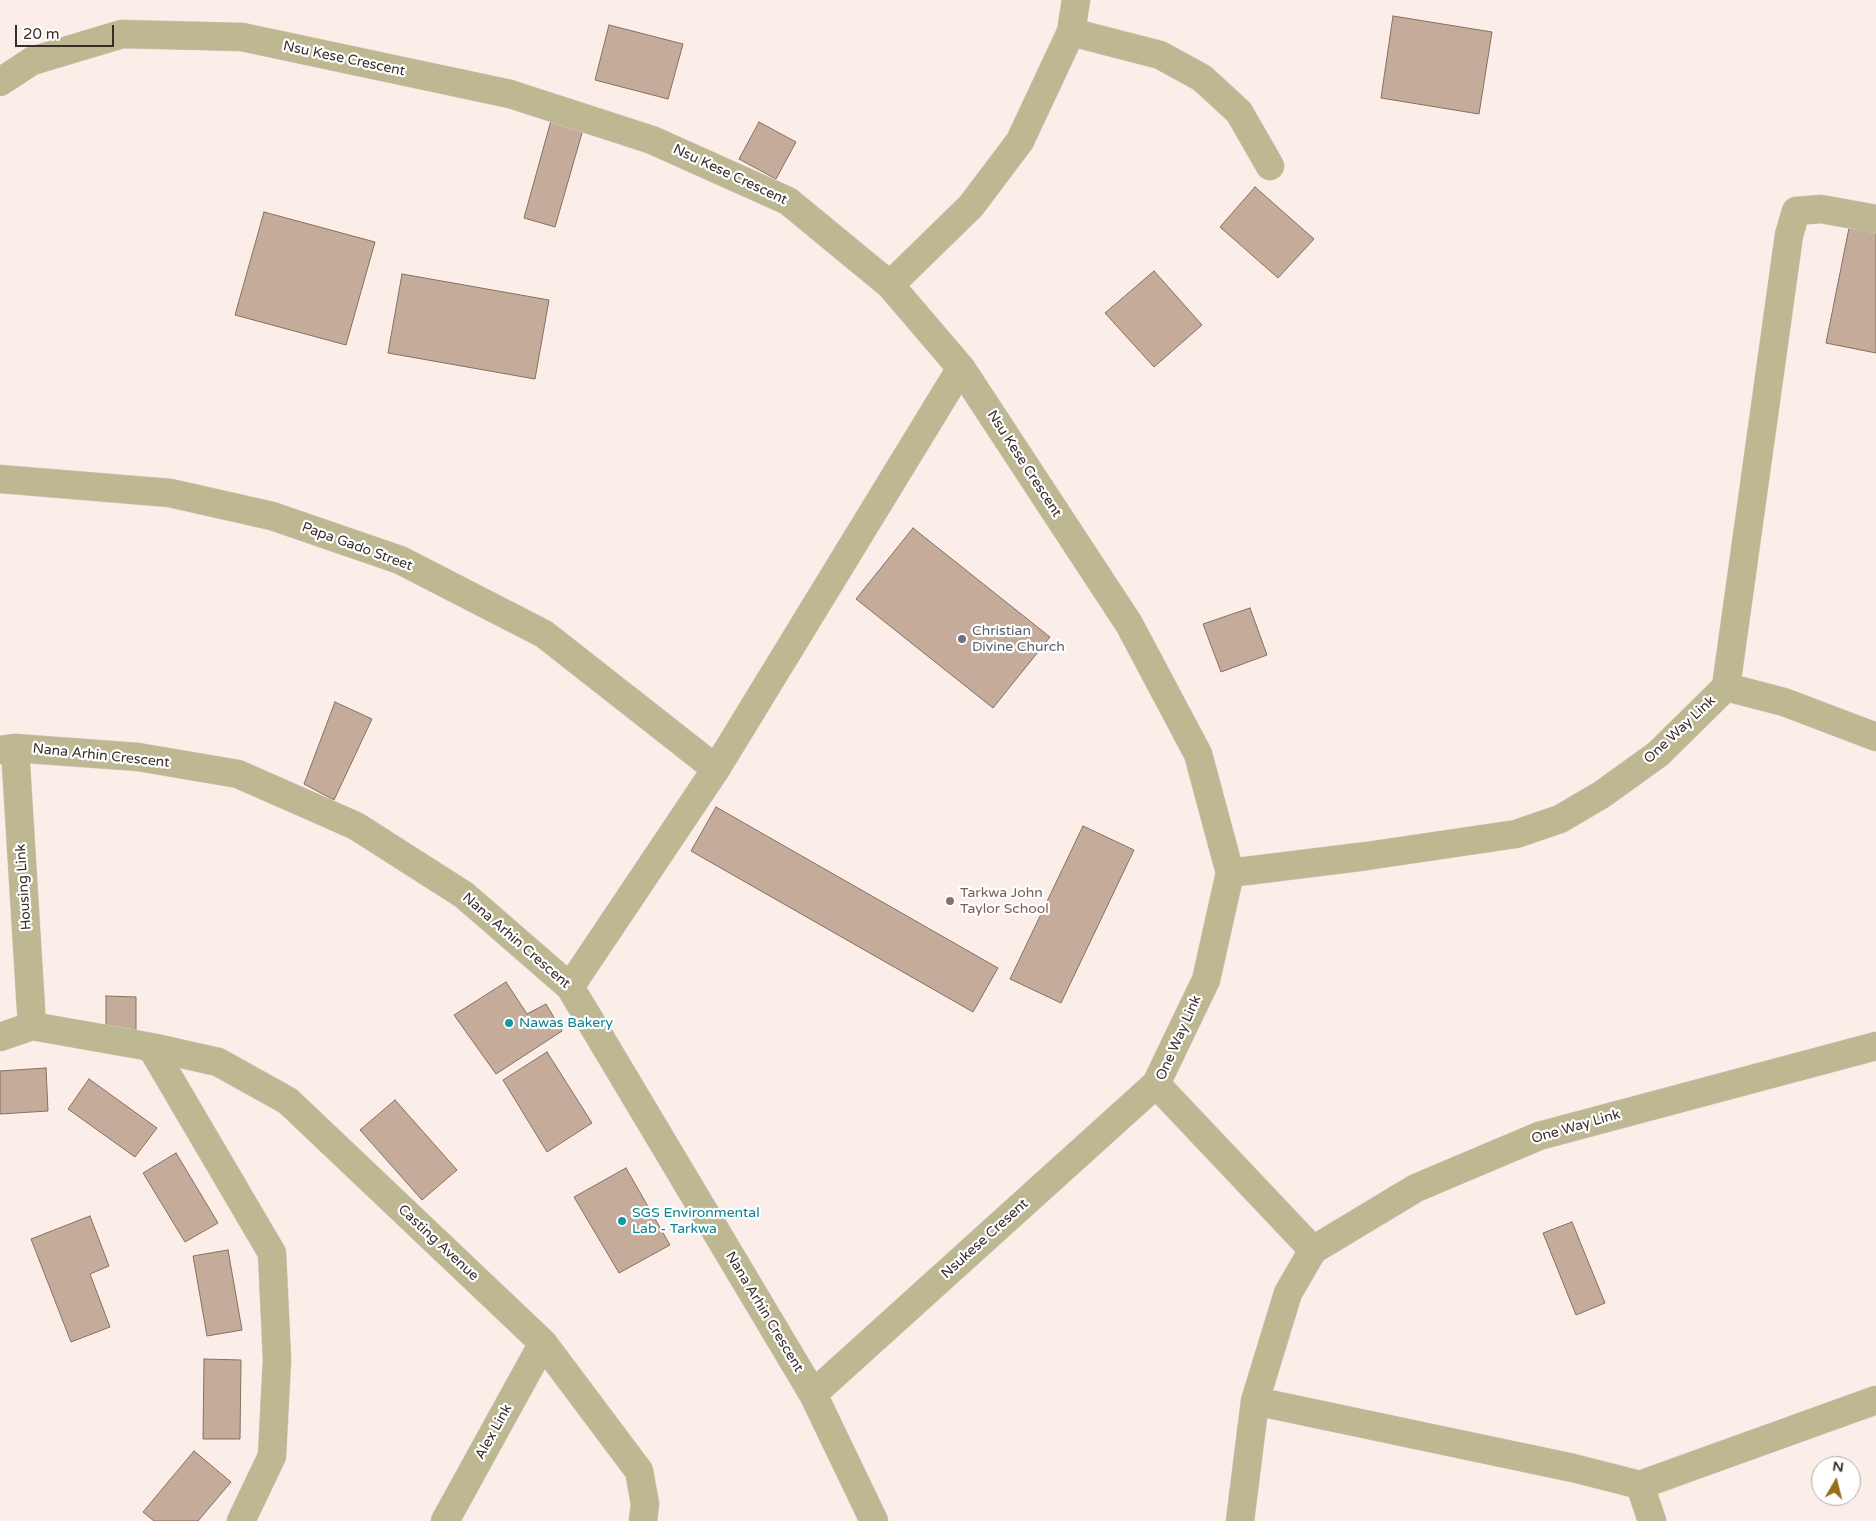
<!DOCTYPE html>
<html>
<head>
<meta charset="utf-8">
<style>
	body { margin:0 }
	#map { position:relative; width:1876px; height:1521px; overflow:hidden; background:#fbeee9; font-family:"Varela Round",sans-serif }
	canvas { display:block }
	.north { position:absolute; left:1811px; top:1456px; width:50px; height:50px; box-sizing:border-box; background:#fff; border:1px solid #b0aba9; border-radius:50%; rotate:8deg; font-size:14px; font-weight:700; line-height:20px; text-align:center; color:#392d28 }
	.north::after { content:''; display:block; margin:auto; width:18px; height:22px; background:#976f1a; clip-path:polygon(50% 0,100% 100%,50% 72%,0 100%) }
	.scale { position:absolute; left:15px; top:25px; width:99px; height:22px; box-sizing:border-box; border:2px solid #392d28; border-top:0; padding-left:6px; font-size:15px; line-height:18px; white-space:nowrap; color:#392d28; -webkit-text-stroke:4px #fff; paint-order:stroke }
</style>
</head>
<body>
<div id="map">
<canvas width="1876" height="1521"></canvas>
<div class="north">N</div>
<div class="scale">20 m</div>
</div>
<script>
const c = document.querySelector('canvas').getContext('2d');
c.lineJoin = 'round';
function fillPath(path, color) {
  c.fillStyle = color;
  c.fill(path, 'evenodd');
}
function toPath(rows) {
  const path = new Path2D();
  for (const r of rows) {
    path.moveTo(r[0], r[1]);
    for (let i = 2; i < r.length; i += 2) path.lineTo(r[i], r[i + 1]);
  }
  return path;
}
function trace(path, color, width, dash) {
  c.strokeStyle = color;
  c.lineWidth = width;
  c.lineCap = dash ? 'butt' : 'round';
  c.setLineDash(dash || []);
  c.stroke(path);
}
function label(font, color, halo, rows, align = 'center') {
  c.font = font + ' "Varela Round",sans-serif';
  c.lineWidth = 4.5;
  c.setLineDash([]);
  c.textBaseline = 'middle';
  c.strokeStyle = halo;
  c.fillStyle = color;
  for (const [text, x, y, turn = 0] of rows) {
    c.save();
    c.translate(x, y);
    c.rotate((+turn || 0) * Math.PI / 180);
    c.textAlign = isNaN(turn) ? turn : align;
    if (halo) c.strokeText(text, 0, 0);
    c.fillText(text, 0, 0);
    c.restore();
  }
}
const building = toPath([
	[1393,16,1492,32,1479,114,1381,98,1393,16],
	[609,25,683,44,668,99,595,80,609,25],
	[552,117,584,126,555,227,524,218,552,117],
	[759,122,796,142,776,179,739,159,759,122],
	[1255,187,1314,239,1278,278,1220,227,1255,187],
	[264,212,375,242,346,345,235,315,264,212],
	[1849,228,1876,233,1876,353,1826,343,1849,228],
	[1154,271,1202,325,1154,367,1105,313,1154,271],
	[402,274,549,300,535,379,388,353,402,274],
	[913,528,1050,637,993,708,856,599,913,528],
	[1250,608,1267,655,1221,672,1203,624,1250,608],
	[335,702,372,719,334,800,304,784,335,702],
	[716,807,998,968,973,1012,691,851,716,807],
	[1083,826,1134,850,1061,1003,1010,979,1083,826],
	[506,982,527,1014,546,1004,562,1031,496,1074,454,1015,506,982],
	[106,996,136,997,136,1033,106,1033,106,996],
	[547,1052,592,1123,547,1152,503,1080,547,1052],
	[46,1068,48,1111,0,1114,0,1071,46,1068],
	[89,1079,157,1128,135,1157,68,1109,89,1079],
	[395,1100,457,1170,422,1200,360,1130,395,1100],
	[176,1153,218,1223,185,1242,143,1173,176,1153],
	[626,1168,670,1245,619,1273,574,1197,626,1168],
	[90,1216,109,1266,90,1274,110,1327,71,1342,31,1239,90,1216],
	[1572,1222,1605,1303,1576,1315,1543,1233,1572,1222],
	[228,1250,242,1330,207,1336,193,1256,228,1250],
	[204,1359,241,1360,240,1439,203,1439,204,1359],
	[194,1451,231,1482,198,1521,154,1521,143,1512,194,1451]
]);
const minor = toPath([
	[1071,32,1160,55,1202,78,1239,112,1270,166],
	[0,82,32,61,122,34,242,37,510,94,652,140,788,201,890,285,961,368,1129,624,1198,754,1230,873],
	[890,285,971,206,1020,141,1071,32,1076,0],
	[0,479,170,493,272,516,400,560,544,634,716,769],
	[1726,687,1789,235,1796,211,1821,209,1876,219],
	[15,748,32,1026],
	[0,750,15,748,138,757,238,774,356,826,464,895,570,987,813,1394,874,1521],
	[570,987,716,769,961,368],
	[0,1037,32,1026,151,1047,272,1253,277,1359,272,1456,241,1521],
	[151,1047,218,1062,288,1101,543,1343,639,1471,645,1504,643,1521],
	[1156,1084,1313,1250],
	[813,1394,1156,1084,1206,980,1230,873,1367,856,1516,834,1560,819,1601,795,1658,754,1726,687,1784,702,1876,737],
	[1255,1401,1573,1468,1640,1485,1652,1521],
	[1640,1485,1876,1400],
	[445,1521,543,1343],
	[1240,1521,1255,1401,1288,1293,1313,1250,1416,1188,1539,1136,1876,1046]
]);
const markers = [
	[962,639,5,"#6b7280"],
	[950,901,5,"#8d6e63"],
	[509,1023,5,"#0f9aa8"],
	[622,1221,5,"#0f9aa8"]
];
const streetNames = [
	["Nsu Kese Crescent",344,59,12],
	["Nsu Kese Crescent",730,175,25],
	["Nsu Kese Crescent",1024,464,57],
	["Papa Gado Street",357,547,20],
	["One Way Link",1680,730,-43],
	["Nana Arhin Crescent",101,756,6],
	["Housing Link",24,887,-94],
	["Nana Arhin Crescent",516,941,41],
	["One Way Link",1179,1038,-66],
	["One Way Link",1576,1127,-16],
	["Nsukese Cresent",985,1239,-42],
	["Casting Avenue",438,1243,43],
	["Nana Arhin Crescent",764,1312,59],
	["Alex Link",494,1432,-61]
];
const worshipNames = [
	["Christian",972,631],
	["Divine Church",972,647]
];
const educationNames = [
	["Tarkwa John",960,893],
	["Taylor School",960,909]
];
const cultureNames = [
	["Nawas Bakery",519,1023],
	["SGS Environmental",632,1213],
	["Lab - Tarkwa",632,1229]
];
fillPath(building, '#c5ab9a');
trace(building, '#876f5f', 1);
trace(minor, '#d8cbc6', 29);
trace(minor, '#bdb792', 28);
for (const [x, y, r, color] of markers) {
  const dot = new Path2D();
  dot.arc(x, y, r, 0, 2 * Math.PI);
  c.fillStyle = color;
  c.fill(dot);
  trace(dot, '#fff', 2);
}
label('14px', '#392d28', '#fff', streetNames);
label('14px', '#5b616d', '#fff', worshipNames, 'left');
label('14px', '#785e54', '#fff', educationNames, 'left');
label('14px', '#0d838f', '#fff', cultureNames, 'left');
</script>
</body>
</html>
